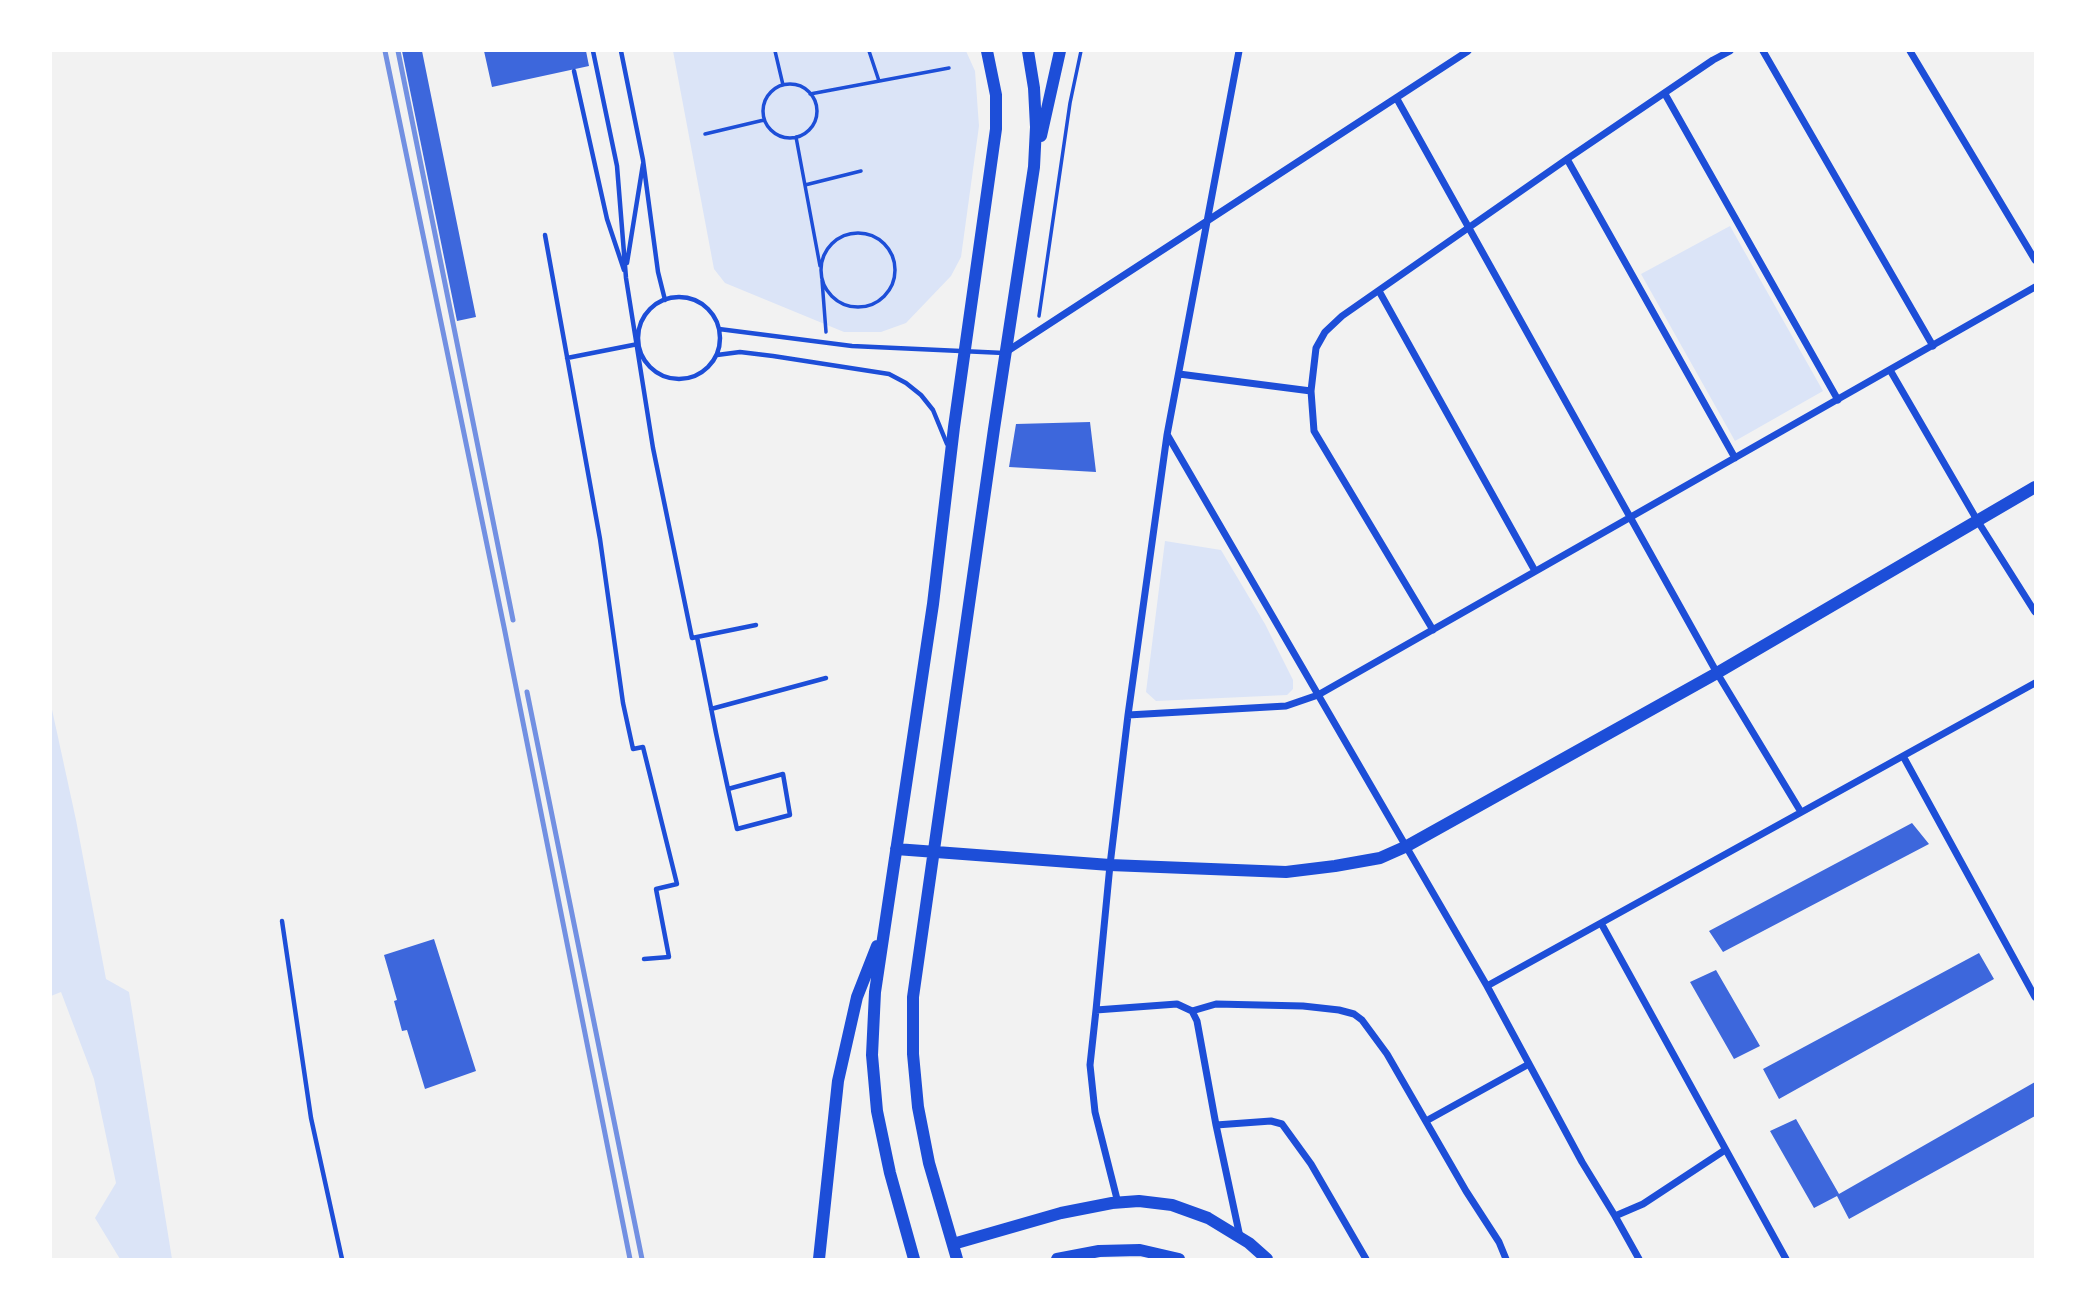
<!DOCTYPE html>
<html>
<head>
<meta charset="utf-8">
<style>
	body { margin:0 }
	#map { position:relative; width:2086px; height:1310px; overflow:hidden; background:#f2f2f2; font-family:Figtree,sans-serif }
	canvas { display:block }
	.frame { position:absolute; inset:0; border:52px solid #fff; pointer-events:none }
</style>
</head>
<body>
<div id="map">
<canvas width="2086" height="1310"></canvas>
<div class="frame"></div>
</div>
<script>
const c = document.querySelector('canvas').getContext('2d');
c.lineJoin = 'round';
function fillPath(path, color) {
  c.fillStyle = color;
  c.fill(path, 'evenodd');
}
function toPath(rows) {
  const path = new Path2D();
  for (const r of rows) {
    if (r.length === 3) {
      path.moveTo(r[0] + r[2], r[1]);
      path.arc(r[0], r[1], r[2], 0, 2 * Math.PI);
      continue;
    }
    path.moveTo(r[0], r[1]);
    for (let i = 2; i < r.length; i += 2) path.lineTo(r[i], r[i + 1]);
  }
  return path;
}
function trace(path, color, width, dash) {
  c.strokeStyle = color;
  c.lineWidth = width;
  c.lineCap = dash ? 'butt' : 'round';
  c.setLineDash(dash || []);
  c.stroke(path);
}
const green = toPath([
	[673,51,966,51,975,71,979,126,961,257,951,276,906,323,881,332,844,332,725,283,714,269],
	[1730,226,1823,391,1735,441,1641,274],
	[1165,541,1221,550,1265,624,1293,680,1293,689,1287,695,1156,701,1146,692],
	[51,705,76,820,106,979,129,992,172,1259,120,1259,95,1218,116,1183,94,1079,61,992,51,996]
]);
const building = toPath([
	[402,51,422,51,476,317,457,321],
	[484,51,586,51,589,66,492,87],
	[1090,422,1096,472,1009,467,1016,424],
	[1912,823,1929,844,1723,952,1709,931],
	[434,939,476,1071,425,1089,407,1030,402,1031,394,1001,397,1000,384,955],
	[1979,953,1994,979,1779,1099,1763,1069],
	[1716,970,1760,1046,1734,1059,1690,982],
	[2035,1082,2035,1116,1849,1219,1837,1196,1814,1208,1770,1131,1796,1119,1839,1194]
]);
const path = toPath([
	[775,51,783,85],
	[869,51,879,81],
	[790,111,27],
	[810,94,949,68],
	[705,134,764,120],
	[796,137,820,266],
	[805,185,861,171],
	[858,270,37],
	[822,280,826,332],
	[1039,316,1070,103,1081,51]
]);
const service = toPath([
	[593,51,617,166,626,278,653,448,692,638,756,625],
	[621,51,643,160,658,272,665,300],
	[574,71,607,219,624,270],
	[545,235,600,539,623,703,633,749,643,747,677,884,656,889,669,957,644,959],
	[627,263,643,164],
	[679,338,41],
	[719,329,852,346,1004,353],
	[717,355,740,352,773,356,889,374,906,383,921,395,933,410,947,444],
	[567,358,638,344],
	[697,637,716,733,728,789,737,829,790,815,783,774,728,789],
	[711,709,826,678],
	[282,921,311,1118,342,1259]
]);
const minor = toPath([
	[1239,51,1167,435,1128,715,1110,865,1096,1010,1177,1004,1192,1011,1197,1021,1216,1125,1271,1121,1282,1124,1311,1164,1366,1259],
	[1763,51,1933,346],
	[1910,51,2035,260],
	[1665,94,1838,400],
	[1397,99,1717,673,1801,812],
	[1567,159,1735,458],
	[1379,291,1535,571],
	[1006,352,1468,51],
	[1890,370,1977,520,2035,612],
	[1179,374,1311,391],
	[1168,436,1487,986,1582,1162,1615,1216,1643,1204,1725,1150],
	[1433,630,1314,431,1311,391,1316,348,1325,332,1342,316,1567,159,1713,60,1730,51],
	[1128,715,1286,706,1318,695,2035,287],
	[1903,756,2035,997],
	[1601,923,1786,1259],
	[1487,986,2035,683],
	[1096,1010,1090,1065,1095,1112,1118,1203],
	[1192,1011,1216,1004,1303,1006,1339,1010,1354,1014,1362,1020,1387,1054,1466,1191,1499,1242,1506,1259],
	[1426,1121,1529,1064],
	[1216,1125,1240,1237],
	[1615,1216,1639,1259]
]);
const secondary = toPath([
	[1041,136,1060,51],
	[896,849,1110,865,1286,872,1335,866,1380,858,1407,846,1717,673,2035,487],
	[953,1244,1061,1213,1112,1203,1139,1201,1172,1205,1208,1218,1249,1243,1267,1259],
	[819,1259,838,1081,857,997,877,946],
	[914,1259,890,1173,877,1111,872,1055,875,992,933,604,954,427,996,129,996,95,987,51],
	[957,1259,929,1163,918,1107,913,1054,913,997,994,429,1034,167,1036,127,1034,88,1028,51],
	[1057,1259,1099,1251,1140,1250,1179,1259]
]);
const rail = toPath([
	[385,51,504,627,630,1259],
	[398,51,513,620],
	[527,692,642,1259]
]);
fillPath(green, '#dbe4f7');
fillPath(building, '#3d67dc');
trace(path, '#1d4ed8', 3.5);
trace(service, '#1d4ed8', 4.5);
trace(minor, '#1d4ed8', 7);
trace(secondary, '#1d4ed8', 12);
trace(rail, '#7290e2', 5);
</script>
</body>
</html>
